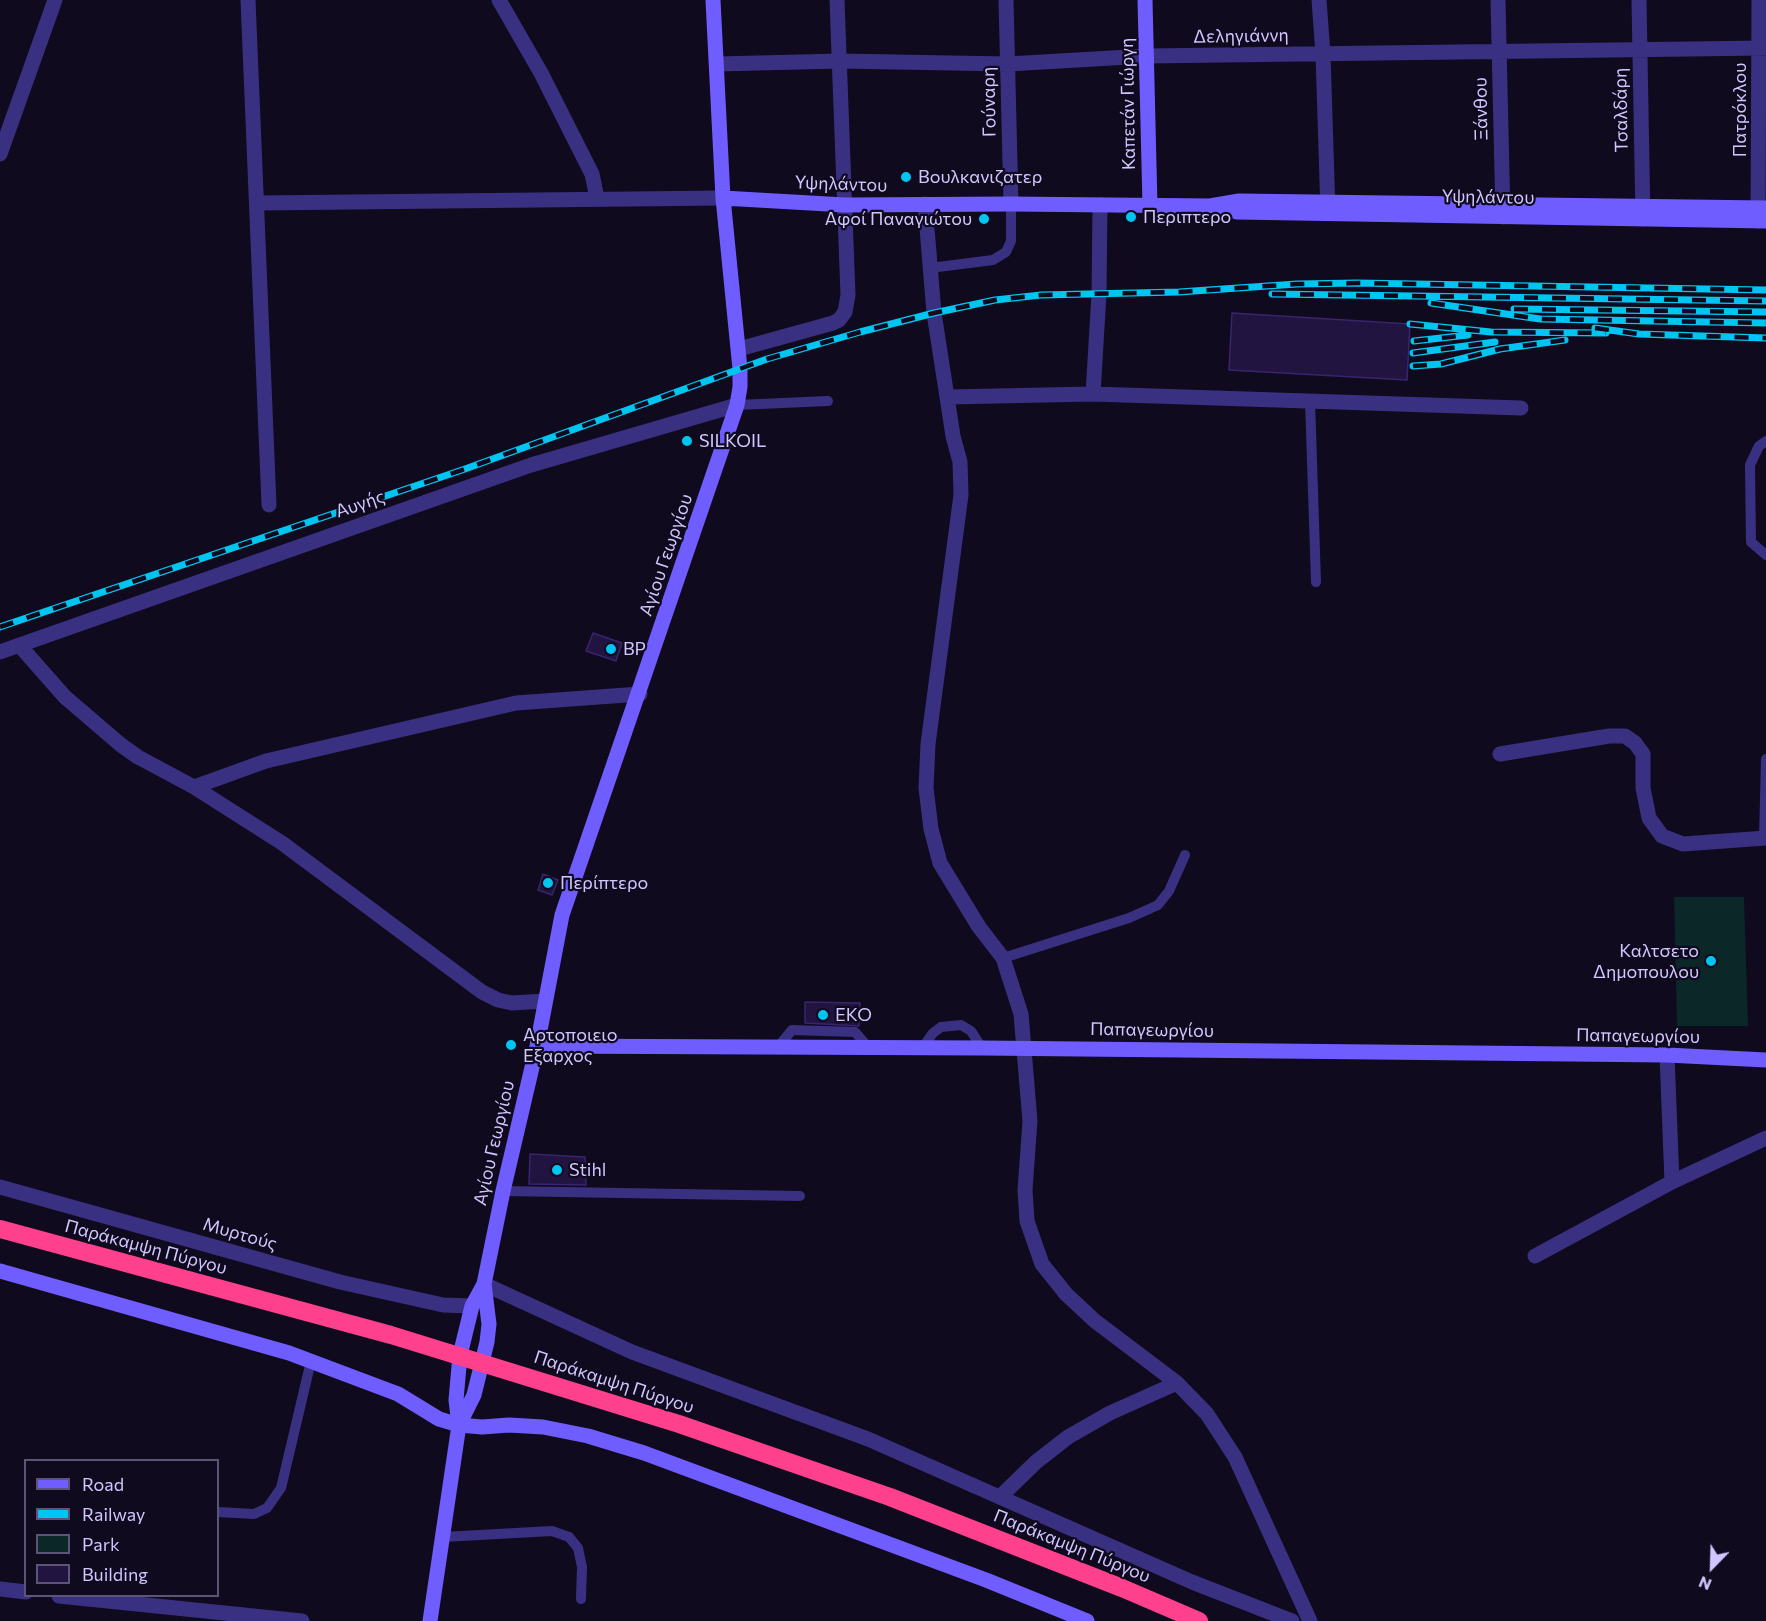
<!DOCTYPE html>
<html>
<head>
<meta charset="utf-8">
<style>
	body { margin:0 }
	#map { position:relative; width:1766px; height:1621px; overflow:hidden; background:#0f0a1d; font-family:Commissioner,sans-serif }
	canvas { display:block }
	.legend { position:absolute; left:24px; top:1459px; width:195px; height:138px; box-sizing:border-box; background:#0f0a1d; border:2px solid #5d5577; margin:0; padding:8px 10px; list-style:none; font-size:18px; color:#d1c6ff }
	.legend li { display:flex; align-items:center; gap:12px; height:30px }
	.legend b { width:30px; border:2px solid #5d5577 }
	.north { position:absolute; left:1682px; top:1537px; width:60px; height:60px; -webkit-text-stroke:4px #0f0a1d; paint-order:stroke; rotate:203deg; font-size:16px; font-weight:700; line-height:24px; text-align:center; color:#d1c6ff }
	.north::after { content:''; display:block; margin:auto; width:21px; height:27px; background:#d1c6ff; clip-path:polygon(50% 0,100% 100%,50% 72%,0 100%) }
</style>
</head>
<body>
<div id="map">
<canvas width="1766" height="1621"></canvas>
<ul class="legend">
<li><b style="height:8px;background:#6f5dff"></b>Road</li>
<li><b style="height:8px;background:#00c5f1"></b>Railway</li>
<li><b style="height:16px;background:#0c2728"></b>Park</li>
<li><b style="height:16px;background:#211440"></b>Building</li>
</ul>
<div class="north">N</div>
</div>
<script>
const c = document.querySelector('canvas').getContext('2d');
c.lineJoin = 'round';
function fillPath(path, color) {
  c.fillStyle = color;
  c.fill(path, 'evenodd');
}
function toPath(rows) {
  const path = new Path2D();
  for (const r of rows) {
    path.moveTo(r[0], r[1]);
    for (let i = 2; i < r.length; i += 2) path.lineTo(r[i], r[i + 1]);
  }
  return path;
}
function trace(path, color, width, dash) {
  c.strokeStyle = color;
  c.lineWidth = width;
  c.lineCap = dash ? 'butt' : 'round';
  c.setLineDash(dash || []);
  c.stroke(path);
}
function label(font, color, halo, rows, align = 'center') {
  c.font = font + ' Commissioner,sans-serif';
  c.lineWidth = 4.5;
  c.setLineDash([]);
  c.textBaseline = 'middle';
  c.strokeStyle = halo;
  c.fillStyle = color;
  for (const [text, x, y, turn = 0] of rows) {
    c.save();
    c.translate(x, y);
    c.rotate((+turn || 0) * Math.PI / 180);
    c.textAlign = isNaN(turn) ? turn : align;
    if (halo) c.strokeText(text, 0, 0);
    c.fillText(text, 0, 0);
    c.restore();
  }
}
const green = toPath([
	[1674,897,1744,897,1748,1026,1677,1026]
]);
const building = toPath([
	[1232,313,1410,324,1407,380,1229,370,1232,313],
	[593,633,622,643,616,661,586,651,593,633],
	[543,874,558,880,552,895,538,890,543,874],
	[805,1002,860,1003,859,1026,805,1023,805,1002],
	[530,1154,585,1157,586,1185,529,1184,530,1154]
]);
const lane = toPath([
	[930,268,993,260,1006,252,1011,241,1011,204],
	[1310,401,1316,582],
	[737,405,828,401],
	[1766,441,1759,446,1750,465,1751,542,1766,555],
	[1764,838,1766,759],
	[1003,958,1129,918,1158,905,1169,891,1185,855],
	[778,1047,792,1030,855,1032,868,1047],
	[923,1047,933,1033,941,1027,961,1025,971,1031,982,1048],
	[503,1191,800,1196],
	[218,1512,254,1514,267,1508,281,1488,311,1361],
	[443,1537,552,1531,569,1537,578,1548,582,1567,581,1599]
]);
const street = toPath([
	[248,0,269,505],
	[499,0,541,73,592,174,597,198],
	[1006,0,1011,204],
	[1319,0,1323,54,1328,213],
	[1498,0,1503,217],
	[1639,0,1643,219],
	[717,64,840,61,1008,64,1146,56,1766,48],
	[0,154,55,0],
	[258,203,723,198],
	[925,204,934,313,953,436,960,462,961,495,928,744,926,788,931,829,940,863,979,927,1003,958,1021,1014,1030,1121,1025,1190,1027,1221,1042,1264,1066,1294,1095,1321,1177,1383,1207,1414,1235,1457,1310,1621],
	[1758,221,1759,0],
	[739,349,833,323,839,320,845,312,848,295,837,0],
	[1093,394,1521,408],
	[948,397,1093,394,1099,294,1100,205],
	[20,646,65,697,121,745,138,757,194,787],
	[0,652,531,465,737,405],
	[1500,754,1609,736,1625,736,1635,743,1643,754,1643,788,1649,818,1662,836,1683,844,1766,838],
	[545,1001,512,1003,498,1000,482,992,282,843,194,787,266,761,516,703,640,694],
	[1667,1055,1672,1182],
	[0,1187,340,1282,443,1305,472,1306],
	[1535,1256,1672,1182,1766,1138],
	[484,1284,632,1352,868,1439,1192,1582,1292,1621],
	[1000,1497,1036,1462,1068,1437,1110,1413,1177,1383],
	[0,1589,26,1592],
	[59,1596,302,1621]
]);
const secondary = toPath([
	[1145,0,1150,206],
	[723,198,845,205,1011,204,1210,206,1239,201,1766,208],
	[1219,208,1237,212,1766,221],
	[537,1046,982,1048,1667,1055,1766,1060],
	[0,1271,289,1353,398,1394,439,1419,459,1425,482,1427,509,1425,543,1427,588,1436,644,1453,986,1580,1087,1621],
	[459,1425,474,1395,487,1342,489,1324,484,1284],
	[430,1621,459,1425,456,1400,460,1355,472,1306,484,1284,503,1191,537,1046,562,915,737,405,740,387,740,369,723,198,713,0]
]);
const highway = toPath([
	[0,1229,391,1335,679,1424,890,1497,1122,1588,1199,1621]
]);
const rail = toPath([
	[1272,294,1766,301],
	[1431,303,1540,319,1766,323],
	[1514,309,1766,312],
	[1410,324,1491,332,1606,333],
	[1595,328,1639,334,1766,338],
	[1414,341,1468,335],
	[1413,353,1495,342],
	[1413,366,1441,364,1500,349,1565,340],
	[0,627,465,469,767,359,860,332,934,313,995,300,1041,295,1179,292,1297,284,1357,283,1766,290]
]);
const markers = [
	[906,177,6,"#00c5f1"],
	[1131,217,6,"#00c5f1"],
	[984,219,6,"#00c5f1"],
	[687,441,6,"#00c5f1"],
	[611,649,6,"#00c5f1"],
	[548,883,6,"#00c5f1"],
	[1711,961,6,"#00c5f1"],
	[823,1015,6,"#00c5f1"],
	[511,1045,6,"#00c5f1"],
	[557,1170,6,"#00c5f1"]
];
const streetNames = [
	["Δεληγιάννη",1241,36,-1],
	["Γούναρη",989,102,-91],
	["Καπετάν Γιώργη",1128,104,-91],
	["Ξάνθου",1481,109,-91],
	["Τσαλδάρη",1621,110,-91],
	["Πατρόκλου",1740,110,-90],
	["Υψηλάντου",841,184,2],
	["Υψηλάντου",1488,197,1],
	["Αυγής",360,504,-19],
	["Αγίου Γεωργίου",666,555,-71],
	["Παπαγεωργίου",1152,1030,1],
	["Παπαγεωργίου",1638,1036,1],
	["Αγίου Γεωργίου",494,1143,-77],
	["Μυρτούς",240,1234,16],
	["Παράκαμψη Πύργου",146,1247,15],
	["Παράκαμψη Πύργου",614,1382,18],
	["Παράκαμψη Πύργου",1072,1546,22]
];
const poiNames = [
	["Βουλκανιζατερ",918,177],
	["Περιπτερο",1143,217],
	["Αφοί Παναγιώτου",972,219,"right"],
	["SILKOIL",699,441],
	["BP",623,649],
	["Περίπτερο",560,883],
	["Καλτσετο",1699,951,"right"],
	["Δημοπουλου",1699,972,"right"],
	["EKO",835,1015],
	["Αρτοποιειο",523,1035],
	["Εξαρχος",523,1056],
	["Stihl",569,1170]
];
fillPath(green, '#0c2728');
fillPath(building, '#211440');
trace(building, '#39246e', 1.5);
trace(lane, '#3a3081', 10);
trace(street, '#3a3081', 15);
trace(secondary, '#6f5dff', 15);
trace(highway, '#ff418d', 18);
trace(rail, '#00c5f1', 7);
trace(rail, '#0f0a1d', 4.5, [14]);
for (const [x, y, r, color] of markers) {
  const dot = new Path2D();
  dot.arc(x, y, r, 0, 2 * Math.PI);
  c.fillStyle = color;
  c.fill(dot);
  trace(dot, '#0f0a1d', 2);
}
label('18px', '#d1c6ff', '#0f0a1d', streetNames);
label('18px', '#d1c6ff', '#0f0a1d', poiNames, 'left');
</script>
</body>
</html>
